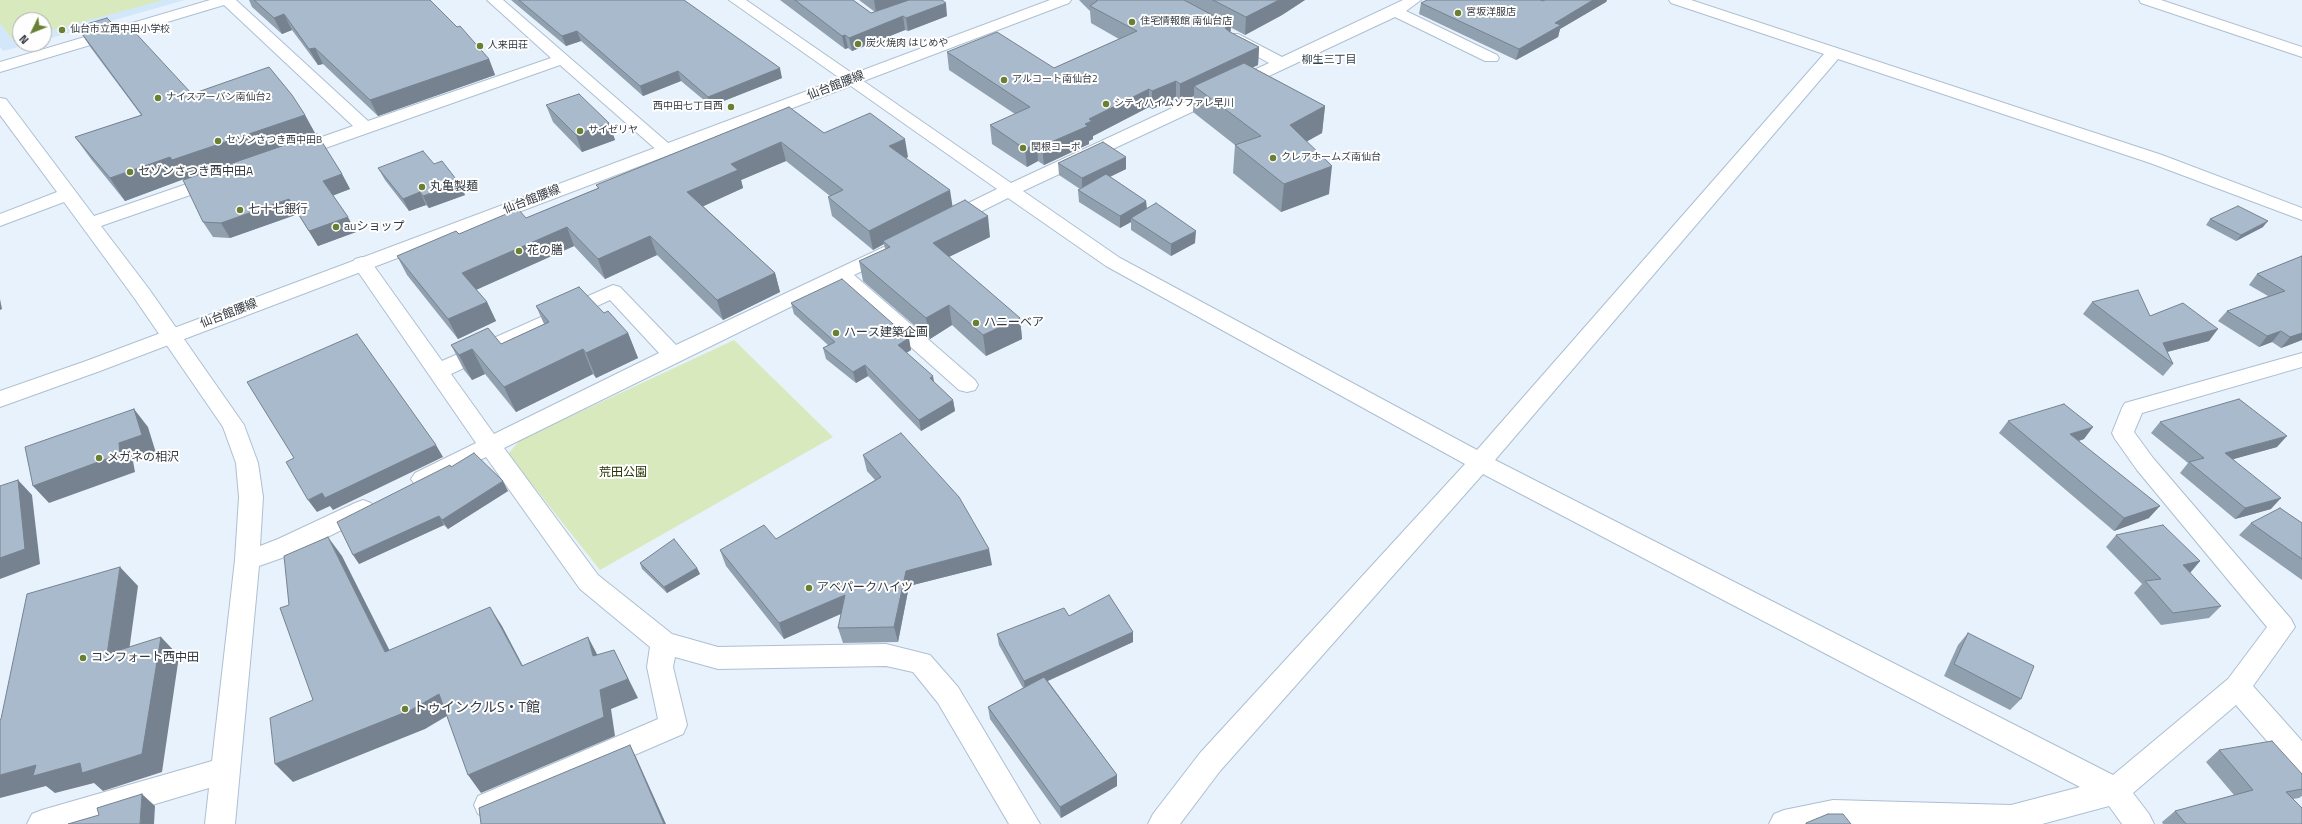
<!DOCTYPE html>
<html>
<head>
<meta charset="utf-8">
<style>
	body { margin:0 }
	#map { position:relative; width:2302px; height:824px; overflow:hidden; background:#e7f2fd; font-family:"Titillium Web",sans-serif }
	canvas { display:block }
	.north { position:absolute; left:12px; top:12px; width:40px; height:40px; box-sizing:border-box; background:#fefefe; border:1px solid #acafb2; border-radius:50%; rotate:227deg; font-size:11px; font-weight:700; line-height:16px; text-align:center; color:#323940 }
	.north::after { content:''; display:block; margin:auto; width:14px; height:18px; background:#698032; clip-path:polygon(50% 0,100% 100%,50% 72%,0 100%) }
</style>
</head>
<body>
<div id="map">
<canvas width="2302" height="824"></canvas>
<div class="north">N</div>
</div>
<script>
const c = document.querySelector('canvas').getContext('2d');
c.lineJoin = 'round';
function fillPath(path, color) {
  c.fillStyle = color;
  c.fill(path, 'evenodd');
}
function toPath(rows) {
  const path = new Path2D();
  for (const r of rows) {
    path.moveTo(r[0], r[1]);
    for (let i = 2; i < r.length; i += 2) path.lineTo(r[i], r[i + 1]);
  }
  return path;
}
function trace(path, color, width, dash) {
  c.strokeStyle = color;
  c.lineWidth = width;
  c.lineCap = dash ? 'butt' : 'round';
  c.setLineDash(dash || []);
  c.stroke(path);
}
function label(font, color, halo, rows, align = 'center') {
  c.font = font + ' "Titillium Web","Noto Sans JP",sans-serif';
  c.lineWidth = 4;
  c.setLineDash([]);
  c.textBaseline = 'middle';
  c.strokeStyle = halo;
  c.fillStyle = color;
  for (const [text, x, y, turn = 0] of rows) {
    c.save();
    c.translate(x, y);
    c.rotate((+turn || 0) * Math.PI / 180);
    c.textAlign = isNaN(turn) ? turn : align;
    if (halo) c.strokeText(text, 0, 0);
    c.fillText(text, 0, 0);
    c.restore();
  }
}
const built = toPath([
	[0,0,185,0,44,40,44,20,20,20,20,44,30,44,3,51,0,47]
]);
const green = toPath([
	[0,0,164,0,44,32,44,20,20,20,20,39,14,41,0,23],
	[734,340,833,437,600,570,508,454,520,440]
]);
const minor = toPath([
	[210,0,236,0,368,121,551,58,487,0,503,0,675,149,672,153,660,153,560,65,300,157,288,157,285,153,288,149,353,126,224,5,0,72,0,62,210,0],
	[729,0,746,0,1011,183,1269,63,1228,40,1225,37,1228,34,1238,34,1282,57,1403,0,1421,0,1406,11,1497,55,1499,58,1497,61,1485,61,1395,17,1023,191,1120,258,1477,450,1824,54,1671,3,1669,0,1691,0,2162,155,2302,208,2302,220,2150,163,1838,59,1495,460,2113,775,2228,679,2267,627,2137,470,2115,439,2112,433,2122,408,2125,403,2302,353,2302,367,2142,413,2134,432,2153,458,2291,619,2295,627,2253,686,2302,741,2302,774,2292,770,2236,705,2133,793,2149,814,2154,824,2122,824,2109,806,2042,824,1769,824,1774,814,1784,810,1833,800,2011,805,2080,787,1483,474,1220,771,1180,824,1148,824,1153,814,1200,753,1465,464,1106,266,1008,198,956,224,949,226,942,224,940,220,942,216,997,189,729,0],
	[2139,0,2161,0,2302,47,2302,57,2141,3,2139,0],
	[0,98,6,99,94,216,210,176,222,176,225,180,222,184,101,226,149,289,244,425,258,463,263,497,260,546,278,539,355,503,363,500,371,503,375,509,371,515,296,553,259,566,235,824,205,824,209,788,88,824,27,824,32,814,42,810,212,761,235,560,239,497,236,463,223,427,135,299,64,202,0,226,0,214,57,192,0,115,0,98],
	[886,246,893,248,896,252,893,256,854,275,975,380,978,385,975,390,967,392,959,390,839,283,504,448,598,575,672,634,718,647,886,644,930,655,958,687,1040,824,1009,824,938,703,913,672,886,666,718,669,675,657,673,667,687,725,683,734,498,814,488,818,478,814,474,805,478,796,658,719,647,667,650,647,580,589,486,457,431,485,423,488,415,485,411,479,415,473,476,443,352,263,355,259,362,257,369,259,442,361,613,285,620,287,676,345,886,246],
	[610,300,659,353,494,434,451,374,610,300]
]);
const major = toPath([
	[1050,0,1071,0,1069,3,100,371,0,407,0,391,86,361,1050,0]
]);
const wall = toPath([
	[249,0,430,0,489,59,495,75,378,116,323,64,318,65,292,30,282,34,252,7],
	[511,0,684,0,782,78,711,106,681,81,643,96,581,41,566,46],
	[780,0,853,0,871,13,875,12,859,0,942,0,947,16,908,31,905,30,852,51,848,48,845,49],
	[1079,0,1305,0,1282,15,1245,35,1230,27,1230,32,1259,47,1258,65,1252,67,1325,106,1322,133,1307,141,1329,194,1281,212,1233,173,1235,145,1193,112,1194,96,1180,102,1176,99,1152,109,1149,107,1093,136,1093,139,1089,141,1089,144,1044,165,1038,161,1027,167,992,144,990,125,1015,114,949,70,947,52,1054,68,1119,39,1091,23,1090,11],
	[1427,0,1607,0,1606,2,1560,29,1558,37,1516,60,1419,14,1421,3],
	[77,27,119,30,192,94,305,115,316,135,342,174,350,189,333,195,356,232,318,246,298,214,230,238,213,237,203,222,184,179,125,201,91,159,75,137,141,115,91,48],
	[546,105,609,123,615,140,582,152,553,122],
	[789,107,824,133,908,157,906,158,952,206,990,237,949,257,1020,318,1022,339,986,356,952,325,930,339,863,281,859,261,885,249,884,244,873,250,832,216,828,197,830,196,786,161,741,180,743,188,703,206,775,273,780,292,723,320,657,255,605,279,574,246,476,290,487,302,496,321,458,339,407,275,397,256,459,234,526,218,598,188,596,185],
	[1058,163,1126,169,1110,177,1146,201,1147,209,1195,243,1171,256,1131,230,1131,222,1120,228,1079,202,1078,190,1080,189,1059,175],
	[434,164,459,183,465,195,429,208,426,205,409,211,385,180,378,168],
	[2210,219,2263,227,2236,241,2206,225],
	[2302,256,2302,340,2281,348,2272,342,2259,347,2218,321,2227,311,2268,296,2249,285,2257,274],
	[2092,302,2150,316,2209,341,2167,352,2173,364,2163,376,2083,314],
	[791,303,911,350,906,353,934,382,953,400,955,411,921,431,868,376,856,383,826,359,823,348,828,345,794,314],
	[536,306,604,313,628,333,638,358,596,378,593,374,516,412,485,374,472,380,464,370,451,345,501,344,544,324],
	[2008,421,2084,439,2079,441,2149,518,2114,531,1999,433],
	[2160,422,2277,447,2233,459,2271,509,2235,519,2180,473,2188,463,2151,433],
	[863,455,992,565,909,586,898,642,843,643,838,628,841,614,784,639,726,566,720,550,776,539,875,480,867,471],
	[451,467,508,491,448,529,444,525,359,564],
	[2251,523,2302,523,2302,580,2239,535],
	[2116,535,2200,561,2190,573,2221,606,2209,618,2161,625,2134,593,2142,584,2106,547],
	[640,563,697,568,700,574,667,593,642,569],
	[1133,632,1133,642,1048,681,1117,775,1117,786,1061,818,990,719,988,707,1023,688,999,645,997,634],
	[1968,633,2021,699,2010,710,1944,676,1958,645],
	[2219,750,2302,774,2302,796,2299,798,2293,799,2302,824,2163,824,2162,822,2175,811,2234,795,2206,762]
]);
const shadedWall = toPath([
	[874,0,916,0,876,12],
	[1279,0,1305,0,1282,15,1245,35,1246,17],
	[1593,0,1607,0,1606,2,1560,29,1558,37,1516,60,1519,49,1555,23],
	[946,3,947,16,908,31,906,18],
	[284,14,292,30,282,34,274,18],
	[903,16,905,30,852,51,849,38],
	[1231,25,1230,43,1225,28],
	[577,31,581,41,566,46,562,36],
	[845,35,848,48,845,49,842,36],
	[1259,47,1258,65,1202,92,1194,86,1194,96,1180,102,1180,84],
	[315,48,323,64,318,65,309,49],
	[489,59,495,75,378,116,370,100],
	[780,68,782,78,711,106,708,97],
	[678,71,681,81,643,96,640,86],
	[1176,81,1176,99,1152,109,1152,91],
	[1149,89,1149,107,1093,136,1093,139,1089,141,1089,144,1044,165,1042,146,1085,124,1089,119],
	[1325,106,1322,133,1288,152,1290,125],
	[305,115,317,137,186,182,184,179,125,201,110,178,170,157],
	[609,123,615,140,582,152,576,135],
	[905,139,908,157,892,164,889,146],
	[781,142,786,161,741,180,743,188,693,211,687,192,731,164],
	[1037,143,1038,161,1027,167,1025,149],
	[1126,157,1126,169,1082,190,1082,178],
	[1332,166,1329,194,1281,212,1284,184],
	[342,174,350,189,332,196,323,181],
	[459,183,465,195,429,208,423,196],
	[950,190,953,209,883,241,884,244,873,250,869,231],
	[420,192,426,205,409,211,403,199],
	[289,199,298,214,230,238,221,223],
	[1146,201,1147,213,1131,218,1131,222,1120,228,1120,216],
	[988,216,990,237,936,263,933,243],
	[348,217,356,232,318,246,309,231],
	[2268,221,2263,227,2236,241,2241,235],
	[567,227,574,246,471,292,462,273],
	[1196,231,1195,243,1171,256,1171,244],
	[650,236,657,255,605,279,598,259],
	[775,273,780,292,723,320,717,300],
	[0,299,2,309,0,310],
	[487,302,496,321,458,339,448,319],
	[949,305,952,325,930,339,926,318],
	[1020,318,1022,339,986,356,983,335],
	[2218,329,2209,341,2159,354,2163,343],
	[2281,331,2272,342,2259,347,2267,336],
	[628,333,638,358,596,378,586,353],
	[2302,333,2302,340,2281,348,2290,337],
	[909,338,911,350,900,357,898,345],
	[472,349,485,374,472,380,459,355],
	[583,349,593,374,516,412,504,387],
	[865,365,868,376,856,383,853,372],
	[933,376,935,387,930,378],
	[953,400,955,411,921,431,919,420],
	[134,409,148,427,156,453,133,461,135,472,49,503,33,486],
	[2093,427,2084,439,2061,446,2070,434],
	[2287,436,2277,447,2216,464,2225,453],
	[436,445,443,457,333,510,330,506,317,512,308,500,322,493],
	[18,480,32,495,40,564,0,579,0,558],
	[503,481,508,491,448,529,442,520],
	[2281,498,2271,509,2235,519,2245,508],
	[2160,506,2149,518,2114,531,2124,518],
	[439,516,444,525,359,564,353,555],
	[328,537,342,556,400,671,385,652],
	[989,549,992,565,909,586,898,642,894,627,906,571],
	[2200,561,2189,574,2183,565],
	[120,567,138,586,126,673,107,654],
	[697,568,700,574,667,593,664,587],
	[845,595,849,610,784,639,779,623],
	[490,607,502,626,533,685,522,666],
	[1133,632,1133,642,1025,691,1024,681],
	[161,637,179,656,162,772,103,791,94,783,55,793,46,786,0,798,0,775,36,765],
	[588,637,598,656,593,656],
	[614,650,638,698,611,709,615,736,481,793,468,775,600,690],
	[439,694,452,713,425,729,293,782,275,764],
	[630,745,636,757,666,824,664,824],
	[1117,775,1117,786,1061,818,1060,807],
	[142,794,155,806,154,824,140,824]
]);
const building = toPath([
	[254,0,430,0,457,27,460,26,489,59,370,100,315,48,309,49,284,14,274,18,254,0],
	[519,0,684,0,780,68,708,97,678,71,640,86,577,31,562,36,519,0],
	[795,0,853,0,871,13,909,0,942,0,946,3,906,18,903,16,849,38,845,35,842,36,795,0],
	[1097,0,1184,0,1231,25,1225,28,1230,32,1259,47,1180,84,1176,81,1152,91,1149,89,1089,119,1092,121,1085,124,1088,126,1042,146,1037,143,1025,149,990,125,1030,107,947,52,997,32,1054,68,1137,31,1090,6,1097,1,1097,0],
	[1213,0,1279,0,1246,17,1213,0],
	[1427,0,1540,0,1543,1,1545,0,1593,0,1555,23,1561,25,1519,49,1421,3,1427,0],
	[107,18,119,30,130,27,192,94,269,67,292,95,305,115,172,160,170,157,110,178,75,137,142,115,77,27,107,18],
	[1244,63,1325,106,1290,125,1332,166,1284,184,1235,145,1261,136,1194,86,1244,63],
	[579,94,609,123,576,135,546,105,579,94],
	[789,107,824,133,870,113,905,139,889,146,950,190,869,231,828,197,843,190,781,142,731,164,738,170,687,192,775,273,717,300,650,236,598,259,567,227,462,273,487,302,448,319,397,256,456,231,459,234,518,209,526,218,599,188,596,185,789,107],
	[317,134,342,174,323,181,348,217,309,231,289,199,221,223,203,222,183,180,317,134],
	[1103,142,1126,157,1082,178,1058,163,1103,142],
	[423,151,434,164,442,161,459,183,423,196,420,192,403,199,378,168,423,151],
	[1106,174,1146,201,1120,216,1078,190,1106,174],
	[965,200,988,216,933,243,1020,318,983,335,949,305,926,318,859,261,890,247,883,241,965,200],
	[1156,203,1196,231,1171,244,1131,218,1156,203],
	[2238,206,2268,221,2241,235,2210,219,2238,206],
	[2302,256,2302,333,2290,337,2281,331,2267,336,2227,311,2285,291,2257,274,2302,256],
	[842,279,909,338,898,345,933,376,930,378,953,400,919,420,865,365,853,372,823,348,835,342,791,303,842,279],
	[579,287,604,313,608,311,628,333,586,353,583,349,504,387,472,349,459,355,451,345,488,328,501,344,549,322,536,306,579,287],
	[2138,290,2150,316,2183,303,2218,329,2163,343,2173,364,2092,302,2138,290],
	[357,334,436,445,325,498,322,493,308,500,286,462,294,458,247,382,357,334],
	[2239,399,2287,436,2225,453,2281,498,2245,508,2189,462,2204,458,2160,422,2239,399],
	[2064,404,2093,427,2070,434,2160,506,2124,518,2008,421,2064,404],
	[134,409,142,435,119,443,120,454,33,486,25,447,134,409],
	[901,433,959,497,989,549,906,571,894,627,838,628,845,595,779,623,720,550,764,525,776,539,881,477,863,455,901,433],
	[474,453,503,481,442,520,439,516,353,555,337,522,450,465,451,467,474,453],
	[18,480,25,549,0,558,0,486,18,480],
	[2280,508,2302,523,2302,559,2251,523,2280,508],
	[2163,525,2200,561,2183,565,2221,606,2173,613,2145,581,2161,579,2116,535,2163,525],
	[328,537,385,652,490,607,522,666,588,637,593,656,614,650,628,679,600,690,604,717,468,775,439,694,411,710,275,764,270,718,313,700,280,608,289,605,284,556,328,537],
	[674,539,697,568,664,587,640,563,674,539],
	[120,567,107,654,161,637,142,754,82,773,80,763,33,776,36,765,0,775,0,720,1,719,27,594,120,567],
	[1109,595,1133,632,1024,681,997,634,1064,608,1069,616,1109,595],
	[1968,633,2034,666,2021,699,1954,664,1968,633],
	[1044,677,1117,775,1060,807,988,707,1044,677],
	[2272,741,2302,774,2302,789,2286,792,2302,808,2302,824,2186,824,2175,811,2253,790,2219,750,2272,741],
	[630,745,664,824,481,824,479,808,630,745],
	[142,794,140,824,68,824,99,815,97,808,142,794],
	[1828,814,1843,814,1851,824,1806,824,1806,823,1828,814]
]);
const markers = [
	[1458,13,4,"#698032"],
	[1132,22,4,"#698032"],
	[62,30,4,"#698032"],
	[858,44,4,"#698032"],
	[480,46,4,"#698032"],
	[1004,80,4,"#698032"],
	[158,98,4,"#698032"],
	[1106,104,4,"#698032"],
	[731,107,4,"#698032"],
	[580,131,4,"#698032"],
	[218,141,4,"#698032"],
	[1023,148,4,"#698032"],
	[1273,158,4,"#698032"],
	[130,172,4,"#698032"],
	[422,187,4,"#698032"],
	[240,210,4,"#698032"],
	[336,227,4,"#698032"],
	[519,251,4,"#698032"],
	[976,323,4,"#698032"],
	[836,333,4,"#698032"],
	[99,458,4,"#698032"],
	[809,588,4,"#698032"],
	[83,658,4,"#698032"],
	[405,709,4,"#698032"]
];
const farPoinames = [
	["宮坂洋服店",1466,13],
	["住宅情報館 南仙台店",1140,22],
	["仙台市立西中田小学校",70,30],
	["炭火焼肉 はじめや",866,44],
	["人来田荘",488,46],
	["アルコート南仙台2",1012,80],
	["ナイスアーバン南仙台2",166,98],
	["シティハイムソファレ早川",1114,104],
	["西中田七丁目西",723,107,"right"],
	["サイゼリヤ",588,131],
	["セゾンさつき西中田B",226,141],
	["関根コーポ",1031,148],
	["クレアホームズ南仙台",1281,158]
];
const farNeighbourhoodnames = [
	["柳生三丁目",1329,60]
];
const streetNames = [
	["仙台館腰線",836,86,-21],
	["仙台館腰線",532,200,-21],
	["仙台館腰線",229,314,-21]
];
const poiNames = [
	["セゾンさつき西中田A",138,172],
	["丸亀製麺",430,187],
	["七十七銀行",248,210],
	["auショップ",344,227],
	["花の膳",527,251],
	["ハニーベア",984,323],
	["ハース建築企画",844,333],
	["メガネの相沢",107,458],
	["アベパークハイツ",817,588],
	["コンフォート西中田",91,658]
];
const parkNames = [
	["荒田公園",623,473]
];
const nearPoinames = [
	["トゥインクルS・T館",413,709]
];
fillPath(built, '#d3e7fa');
fillPath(green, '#d9e9be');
trace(minor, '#adbfd1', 2);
trace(major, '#adbfd1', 2);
fillPath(minor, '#fff');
fillPath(major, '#fff');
fillPath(wall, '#90a0af');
fillPath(shadedWall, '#76828f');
fillPath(building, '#a8bacc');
trace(building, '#76828f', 1);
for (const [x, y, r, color] of markers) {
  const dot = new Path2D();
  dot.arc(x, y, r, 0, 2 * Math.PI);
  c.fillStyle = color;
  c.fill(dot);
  trace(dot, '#fefefe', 1.5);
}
label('10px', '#323940', '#fefefe', farPoinames, 'left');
label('11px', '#31404e', '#fefefe', farNeighbourhoodnames);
label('12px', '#323940', '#fefefe', streetNames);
label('12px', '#323940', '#fefefe', poiNames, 'left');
label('12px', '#253201', '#fefefe', parkNames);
label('14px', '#323940', '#fefefe', nearPoinames, 'left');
</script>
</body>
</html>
